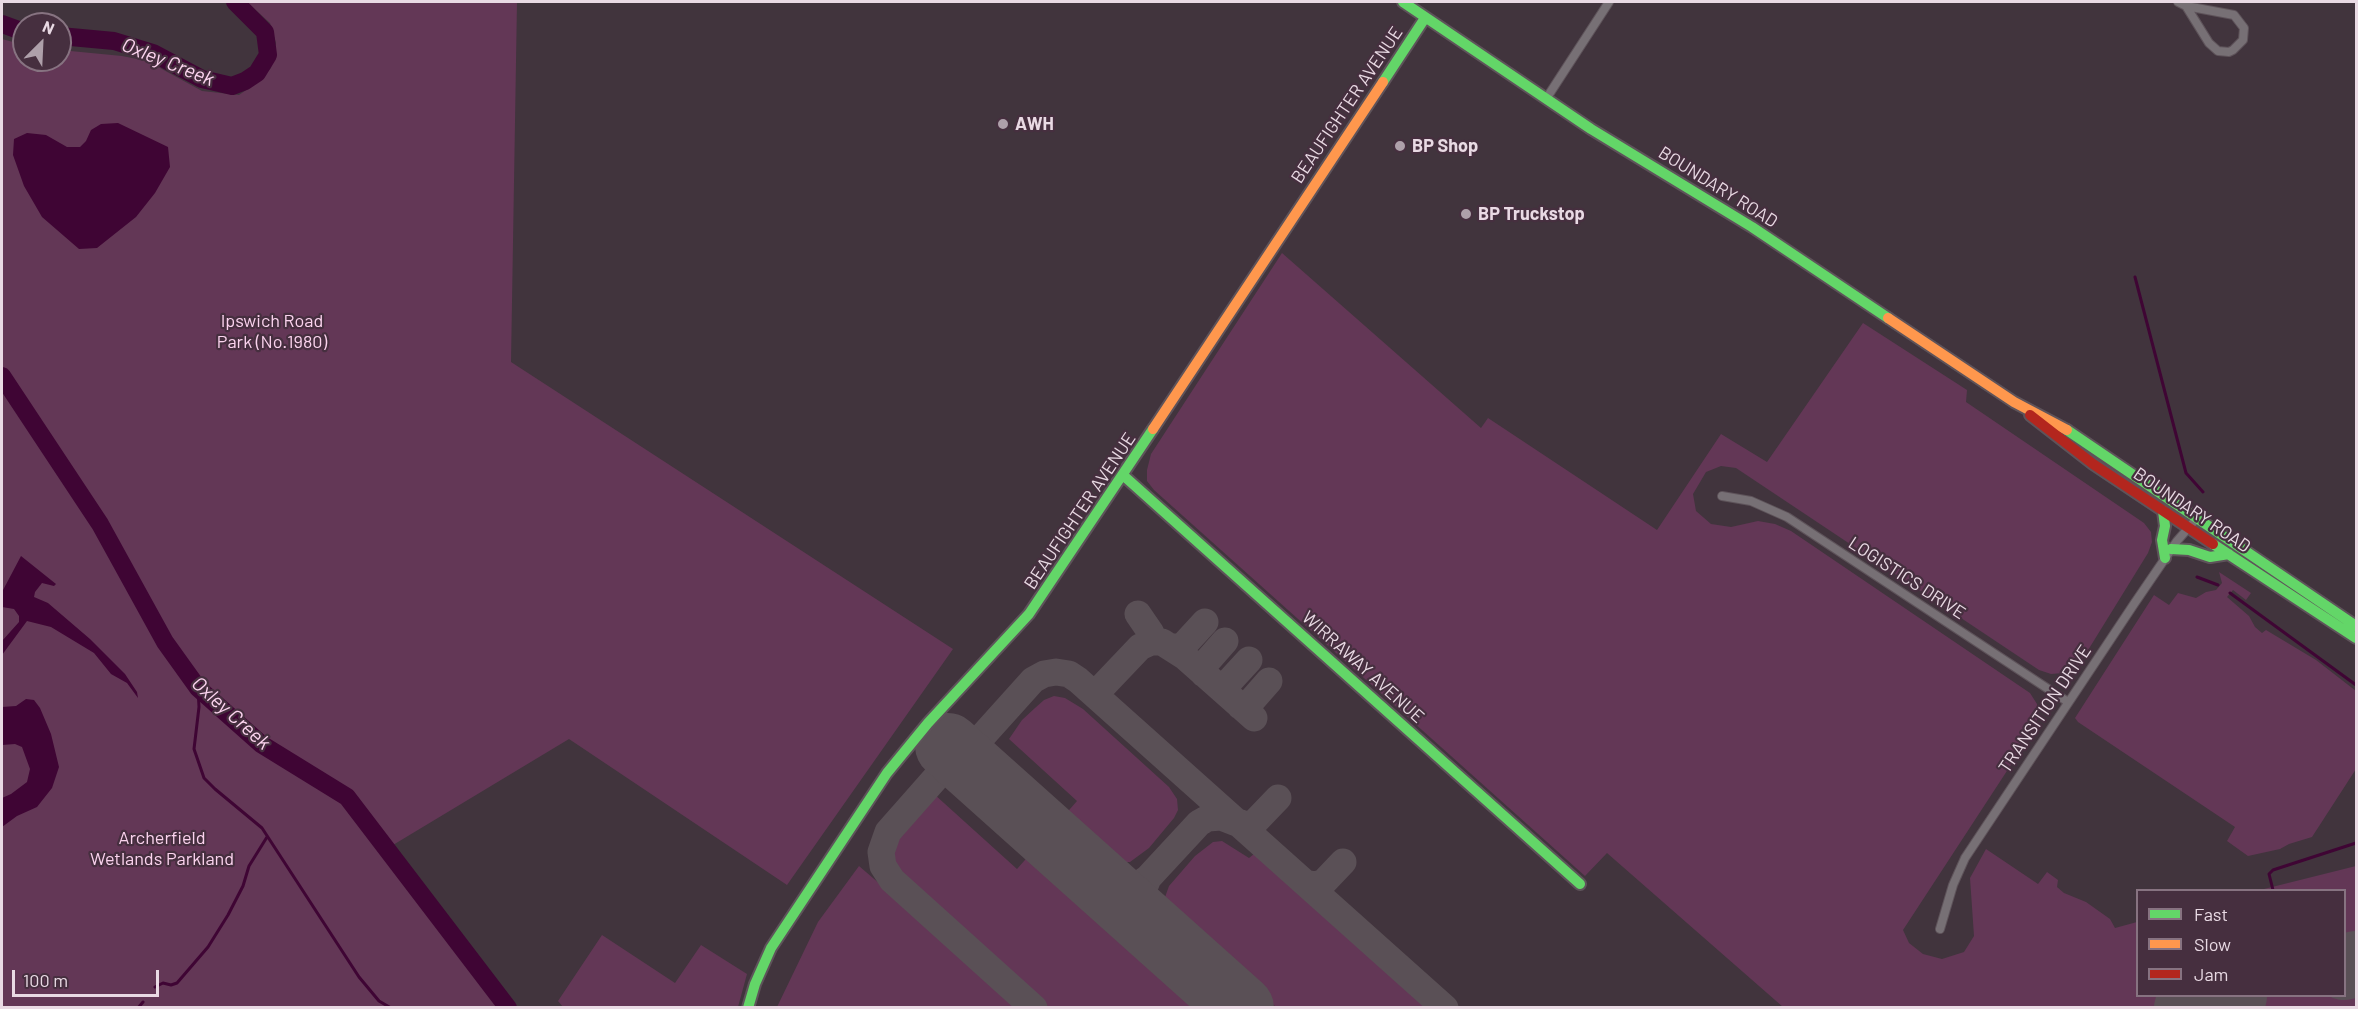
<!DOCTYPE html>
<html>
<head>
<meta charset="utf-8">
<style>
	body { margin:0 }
	#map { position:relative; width:2358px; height:1009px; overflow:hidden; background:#41343d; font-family:Barlow,sans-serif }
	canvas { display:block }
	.frame { position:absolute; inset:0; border:3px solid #e9dae4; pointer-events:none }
	.legend { position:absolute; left:2136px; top:889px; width:210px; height:108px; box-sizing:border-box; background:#462f3f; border:2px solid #877381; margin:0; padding:8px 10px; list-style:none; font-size:18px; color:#e9dae4 }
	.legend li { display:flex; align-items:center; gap:12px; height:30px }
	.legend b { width:30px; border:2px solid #877381 }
	.north { position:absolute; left:12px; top:12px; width:60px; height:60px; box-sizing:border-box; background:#462f3f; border:2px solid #877381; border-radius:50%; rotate:24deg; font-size:16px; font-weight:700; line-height:24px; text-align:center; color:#e9dae4 }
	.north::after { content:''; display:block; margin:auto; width:21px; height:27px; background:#aea0aa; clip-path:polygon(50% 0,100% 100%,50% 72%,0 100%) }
	.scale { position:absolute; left:12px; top:970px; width:147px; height:27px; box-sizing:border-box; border:3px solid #e9dae4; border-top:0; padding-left:8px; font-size:18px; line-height:21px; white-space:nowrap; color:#e9dae4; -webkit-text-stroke:4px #462f3f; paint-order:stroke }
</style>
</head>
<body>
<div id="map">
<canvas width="2358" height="1009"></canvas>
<div class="frame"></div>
<ul class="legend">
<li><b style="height:8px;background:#63d668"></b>Fast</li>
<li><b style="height:8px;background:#ff974d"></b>Slow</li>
<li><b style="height:8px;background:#b3261e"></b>Jam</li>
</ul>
<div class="north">N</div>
<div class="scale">100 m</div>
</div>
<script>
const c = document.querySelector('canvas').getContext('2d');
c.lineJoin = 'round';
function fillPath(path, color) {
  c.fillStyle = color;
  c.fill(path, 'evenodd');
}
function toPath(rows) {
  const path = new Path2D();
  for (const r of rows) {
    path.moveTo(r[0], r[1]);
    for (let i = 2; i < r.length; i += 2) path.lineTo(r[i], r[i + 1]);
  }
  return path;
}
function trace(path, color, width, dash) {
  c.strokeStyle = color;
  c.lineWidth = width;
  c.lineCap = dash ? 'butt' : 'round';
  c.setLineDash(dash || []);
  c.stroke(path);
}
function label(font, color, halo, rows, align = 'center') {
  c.font = font + ' Barlow,sans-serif';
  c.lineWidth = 4.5;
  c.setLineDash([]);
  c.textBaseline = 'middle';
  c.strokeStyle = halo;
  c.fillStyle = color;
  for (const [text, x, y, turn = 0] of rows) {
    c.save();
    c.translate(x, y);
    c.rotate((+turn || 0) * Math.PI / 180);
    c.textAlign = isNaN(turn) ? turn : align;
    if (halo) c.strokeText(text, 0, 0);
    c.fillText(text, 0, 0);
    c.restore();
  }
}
const green = toPath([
	[247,2,517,2,511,362,953,649,787,885,569,739,388,848,508,1007,2,1008,2,39,24,45,24,60,60,60,60,50,122,56,142,60,160,68,202,91,239,95,255,84,271,68,276,43,270,23],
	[1282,253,1481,428,1488,418,1657,530,1721,434,1767,462,1863,323,1967,390,1966,402,2144,523,2151,532,2152,542,2148,553,2077,668,2063,673,2051,674,2039,670,1736,468,1721,466,1706,472,1693,494,1696,511,1711,524,1731,527,1758,521,1775,524,1791,531,2030,693,2037,704,2038,716,2035,728,1903,930,1909,943,1923,954,1942,959,1964,952,1974,936,1970,878,1986,849,2038,884,2047,872,2058,880,2057,887,2064,893,2086,902,2110,919,2115,928,2137,922,2138,996,2344,996,2344,890,2260,890,2356,866,2356,1007,1783,1007,1607,853,1585,876,1154,490,1147,481,1147,470,1151,454],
	[2219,572,2251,593,2246,600,2233,590,2227,597,2249,616,2255,627,2262,633,2266,630,2316,660,2356,691,2356,769,2312,837,2289,844,2280,849,2248,856,2227,841,2235,827,2078,722,2075,718,2154,595,2169,605,2178,593,2196,598,2206,592,2216,590,2222,583],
	[1054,696,1065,698,1083,709,1169,787,1177,799,1178,810,1174,818,1149,848,1130,862,1118,862,1115,864,1063,817,1077,801,1009,739,1022,720,1035,708,1044,700],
	[934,794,1017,869,1032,852,1206,1007,1045,1007,893,869,888,852,893,837,931,795],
	[1222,841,1249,858,1254,854,1267,861,1433,1007,1276,1007,1168,911,1164,900,1169,886,1195,856,1213,842],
	[859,866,1023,1007,777,1007,818,922],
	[602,935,675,983,701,945,747,974,738,1007,563,1007,558,1001]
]);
const water = toPath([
	[118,123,168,147,170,167,155,193,136,217,97,248,79,249,42,217,24,186,13,155,14,139,27,133,46,135,67,147,80,147,86,141,91,130,101,124],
	[21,556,56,584,54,586,42,583,35,592,34,597,48,603,90,639,125,674,137,692,138,698,127,683,111,674,94,653,51,627,27,621,2,655,2,641,19,622,19,616,14,609,2,607,2,592],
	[26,699,34,700,40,708,51,734,59,767,52,788,37,807,17,816,2,827,2,798,11,794,27,782,30,769,22,747,15,744,2,745,2,707,16,706]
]);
const stream = toPath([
	[2135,277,2186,473,2203,492],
	[2197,577,2218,585],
	[2230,593,2356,685],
	[198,688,199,707,194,749,204,778,215,789,262,828,359,977,379,1001,391,1008],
	[2273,890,2269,874,2273,870,2356,843],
	[155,987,163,983,171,985,177,983,208,947,228,915,243,886,249,866,267,837],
	[138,1008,143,1002]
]);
const river = toPath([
	[2,24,24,32],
	[60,36,114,41,153,53,202,79,232,86,245,81,257,73,268,55,265,32,235,2],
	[2,376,100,524,165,642,198,688,261,744,347,797,508,1008]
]);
const taxiway = toPath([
	[1138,614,1151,633,1151,639,1148,643],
	[1173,647,1182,647,1205,622],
	[1204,674,1203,666,1225,641],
	[1087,688,1093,690,1101,688,1140,647,1151,642,1162,642,1184,656,1254,718],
	[1226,693,1226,685,1249,660],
	[1240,706,1247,706,1269,681],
	[943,770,953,765,968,766,1032,821],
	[1238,822,1247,825,1254,823,1278,798],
	[1044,831,1106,884,1127,888,1137,886,1148,878],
	[1306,883,1314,885,1323,883,1343,862],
	[1217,986,1148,922,1142,910,1141,896,1148,878,1199,823,1208,818,1221,817,1239,824],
	[1034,1008,892,880,883,866,881,852,888,832,948,764,970,750,1033,680,1044,674,1056,672,1069,674,1078,680,1445,1008]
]);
const runway = toPath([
	[948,746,1241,1008],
	[2344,967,2356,964],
	[2187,1008,2234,996]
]);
const street = toPath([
	[2178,2,2186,6,2234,15,2244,28,2243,40,2233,50,2229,52,2218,51,2209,43,2186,6],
	[1546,99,1609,2],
	[1722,496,1751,501,1787,517,2068,702],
	[1940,929,1953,885,1965,858,2134,604,2177,541,2197,518]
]);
const fast = toPath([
	[1403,2,1591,129,1752,227,1888,318],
	[1383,82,1425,18],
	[2067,430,2356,626],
	[1124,476,1580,884],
	[2163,511,2165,526,2162,540,2165,558],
	[2213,544,2356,638],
	[2171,549,2189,550,2210,557,2229,554],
	[748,1008,755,984,771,948,887,773,928,723,1029,614,1153,429]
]);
const slow = toPath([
	[1888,318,2014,402,2067,430],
	[1153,429,1383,82]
]);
const jam = toPath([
	[2030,415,2093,464,2213,544]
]);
const markers = [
	[1003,124,6,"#aea0aa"],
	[1400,146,6,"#aea0aa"],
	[1466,214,6,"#aea0aa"]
];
const streetNames = [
	["BEAUFIGHTER AVENUE",1347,105,-56],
	["BOUNDARY ROAD",1718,187,32],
	["BOUNDARY ROAD",2192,510,34],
	["BEAUFIGHTER AVENUE",1080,511,-56],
	["LOGISTICS DRIVE",1907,578,33],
	["WIRRAWAY AVENUE",1363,667,42],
	["TRANSITION DRIVE",2045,709,-56]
];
const poiNames = [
	["AWH",1015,124],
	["BP Shop",1412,146],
	["BP Truckstop",1478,214]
];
const parkNames = [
	["Ipswich Road",272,321],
	["Park (No.1980)",272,342],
	["Archerfield",162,838],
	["Wetlands Parkland",162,859]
];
const waterNames = [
	["Oxley Creek",168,62,22],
	["Oxley Creek",231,713,42]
];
fillPath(green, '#633756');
fillPath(water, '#3f0534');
trace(stream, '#3f0534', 3);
trace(river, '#3f0534', 18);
trace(taxiway, '#5a5056', 27);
trace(runway, '#5a5056', 66);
trace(street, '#5e535a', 10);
trace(fast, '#5e535a', 14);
trace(slow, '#5e535a', 14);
trace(jam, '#5e535a', 14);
trace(street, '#777075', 8);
trace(fast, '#63d668', 10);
trace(slow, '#ff974d', 10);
trace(jam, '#b3261e', 10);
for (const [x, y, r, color] of markers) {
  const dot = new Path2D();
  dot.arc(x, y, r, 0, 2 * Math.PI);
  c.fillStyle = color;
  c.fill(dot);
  trace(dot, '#462f3f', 2);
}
label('18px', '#e9dae4', '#462f3f', streetNames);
label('bold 18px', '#e9dae4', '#462f3f', poiNames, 'left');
label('18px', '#fbd3ee', '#462f3f', parkNames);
label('italic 20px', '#fdd5f0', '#462f3f', waterNames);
</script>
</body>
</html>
